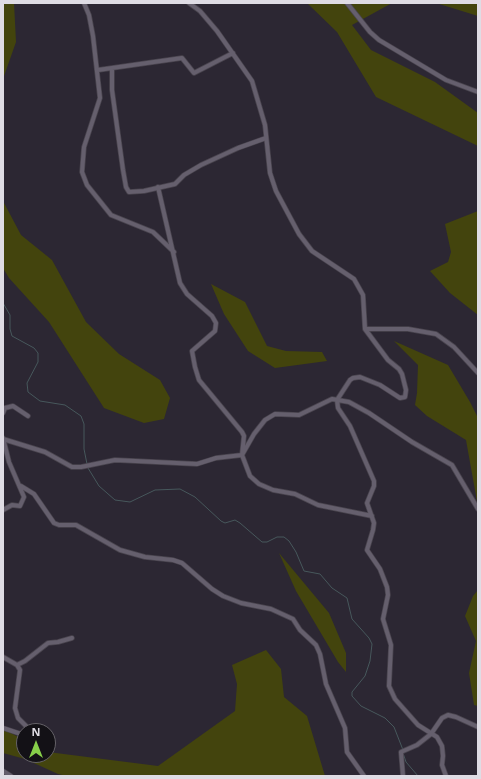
<!DOCTYPE html>
<html>
<head>
<meta charset="utf-8">
<style>
	body { margin:0 }
	#map { position:relative; width:481px; height:779px; overflow:hidden; background:#2c2733; font-family:"Open Sans",sans-serif }
	canvas { display:block }
	.frame { position:absolute; inset:0; border:4px solid #dfdce4; pointer-events:none }
	.north { position:absolute; left:16px; top:723px; width:40px; height:40px; box-sizing:border-box; background:#131116; border:1px solid #656268; border-radius:50%; rotate:0deg; font-size:11px; font-weight:700; line-height:16px; text-align:center; color:#dfdce4 }
	.north::after { content:''; display:block; margin:auto; width:14px; height:18px; background:#87cf4a; clip-path:polygon(50% 0,100% 100%,50% 72%,0 100%) }
</style>
</head>
<body>
<div id="map">
<canvas width="481" height="779"></canvas>
<div class="frame"></div>
<div class="north">N</div>
</div>
<script>
const c = document.querySelector('canvas').getContext('2d');
c.lineJoin = 'round';
function fillPath(path, color) {
  c.fillStyle = color;
  c.fill(path, 'evenodd');
}
function toPath(rows) {
  const path = new Path2D();
  for (const r of rows) {
    path.moveTo(r[0], r[1]);
    for (let i = 2; i < r.length; i += 2) path.lineTo(r[i], r[i + 1]);
  }
  return path;
}
function trace(path, color, width, dash) {
  c.strokeStyle = color;
  c.lineWidth = width;
  c.lineCap = dash ? 'butt' : 'round';
  c.setLineDash(dash || []);
  c.stroke(path);
}
const green = toPath([
	[3,3,14,3,16,42,3,79],
	[307,3,392,3,352,25,371,50,435,82,478,113,478,146,376,97,337,32],
	[436,3,478,3,478,16],
	[3,201,21,235,52,260,86,322,119,354,160,380,170,398,164,419,144,423,104,408,49,322,9,278,3,268],
	[478,211,478,315,450,293,430,271,448,262,451,252,445,224],
	[211,284,245,302,267,346,286,351,322,352,327,361,275,368,248,351,224,314],
	[394,341,448,365,470,402,478,418,478,507,466,440,427,416,415,405,417,393,418,365],
	[279,553,329,613,346,653,346,672,338,662,296,591],
	[478,590,478,706,474,705,469,673,476,641,465,616,473,596],
	[266,650,281,669,284,697,307,716,325,776,67,776,58,774,25,759,3,753,3,729,24,740,24,755,48,755,48,752,158,766,235,711,237,684,232,665]
]);
const stream = toPath([
	[3,303,10,315,10,329,12,336,34,348,38,353,38,362,27,383,28,392,40,401,65,405,81,416,84,424,84,449,87,464],
	[88,468,99,486,115,500,130,502,155,490,180,489,195,497,221,521,225,523,235,520,240,523,262,542,267,542,277,537,284,537,289,541,296,552,304,571,320,574,332,588,347,598,352,619,369,638,372,644,370,661,365,676,352,692,352,696,361,706,385,718,394,727,403,750],
	[403,753,406,762,418,776]
]);
const street = toPath([
	[84,3,89,15,93,36,100,98,84,147,82,172,87,185,111,215,153,232,174,252],
	[189,3,200,11,217,31,252,81,265,125,270,173,276,191,299,234,312,251,354,279,363,295,365,329,388,360,399,369,402,374,406,390,405,397,400,398,380,385,360,377,353,378,350,380,337,400,338,408,350,426,374,481,374,486,367,503,374,523,373,530,367,550,380,569,387,587,388,595,383,619,391,645,389,686,395,699,418,725,437,737,442,746,443,756,442,765,446,776],
	[347,3,370,32,379,40,446,80,478,92],
	[112,69,112,90,123,170,126,187,129,192,144,191,175,184,184,175,201,165,238,148,266,138],
	[98,70,182,58,194,73,233,53],
	[158,187,180,283,187,294,212,316,216,323,215,331,192,351,195,367,199,380,242,432,244,436,242,455,250,476,259,484,273,490,295,494,318,505,372,516],
	[365,329,408,329,436,334,454,347,478,373],
	[3,413,5,408,13,406,28,416],
	[3,439,45,452,72,467,81,467,115,460,197,464,216,458,242,455,254,434,265,420,275,414,299,415,332,399,349,402,369,413,412,442,452,465,478,509],
	[21,486,34,494,54,523,59,525,76,525,120,550,145,557,173,560,182,563,212,589,223,596,241,603,271,609,293,619,300,630,316,645,320,654,326,684,345,728,347,752,364,776],
	[3,510,12,505,20,506,24,497,9,462,3,438],
	[3,657,17,665,20,670,15,708,18,718,29,729,28,731],
	[17,665,25,661,48,643,58,642,72,638],
	[3,728,24,735],
	[3,771,11,776],
	[403,776,401,752,417,745,431,734,442,718,448,715,456,717,478,727]
]);
fillPath(green, '#43440d');
trace(stream, '#47585c', 1);
trace(street, '#4a454f', 5.5);
trace(street, '#655f6d', 4);
</script>
</body>
</html>
